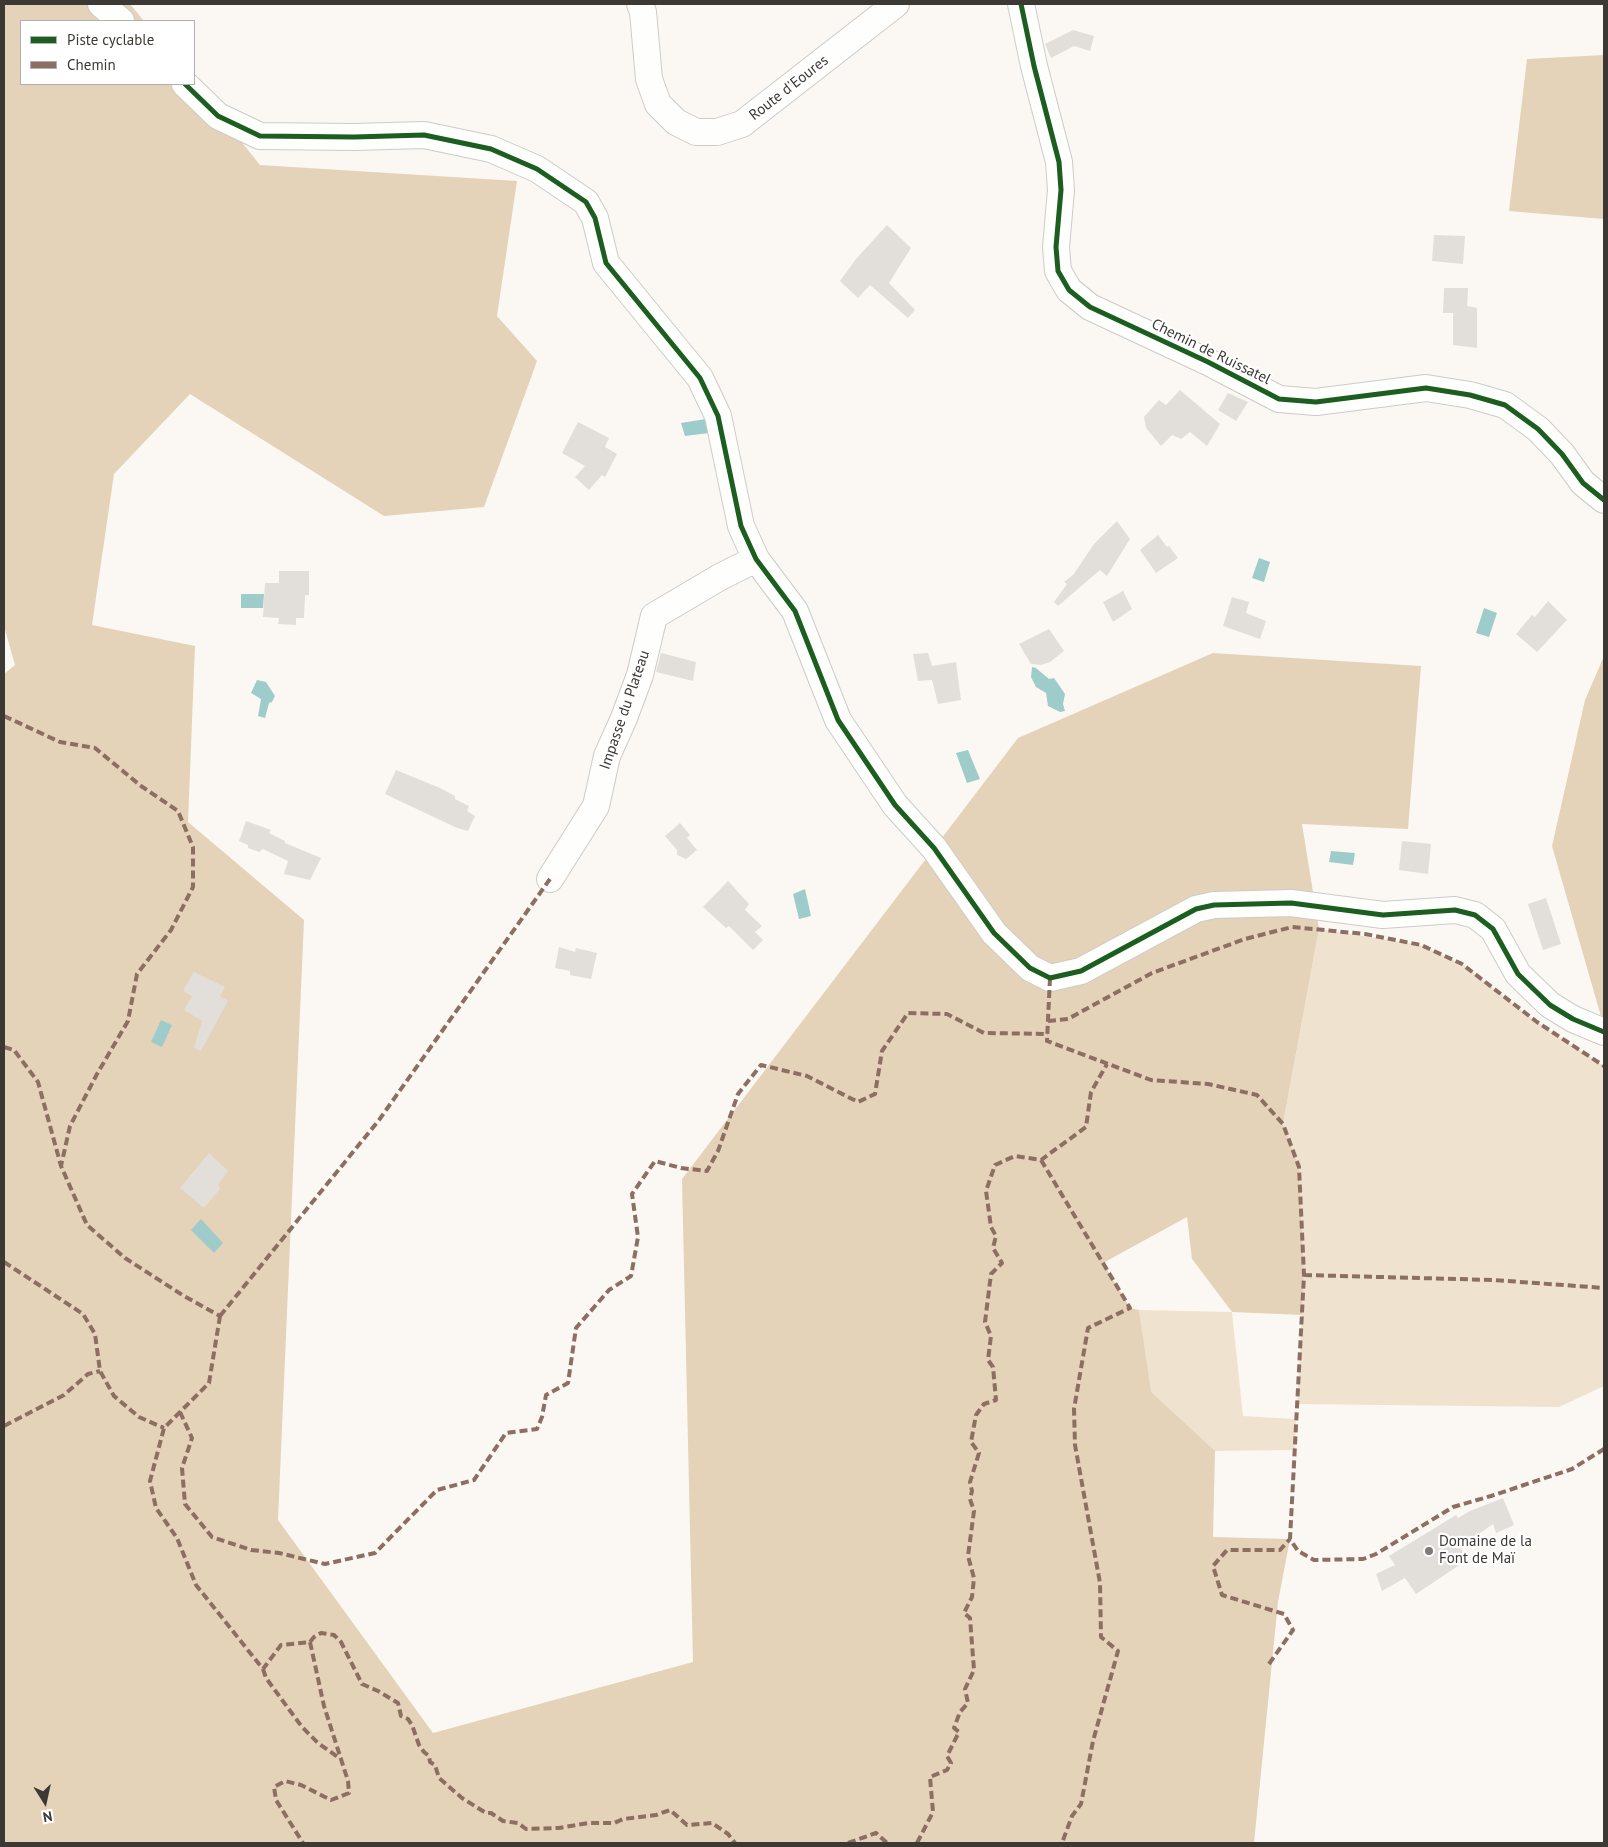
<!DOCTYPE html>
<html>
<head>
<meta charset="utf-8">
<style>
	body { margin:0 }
	#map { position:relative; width:1608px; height:1847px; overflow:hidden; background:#fbf8f4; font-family:"PT Sans",sans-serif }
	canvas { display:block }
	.frame { position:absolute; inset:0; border:5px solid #3c3934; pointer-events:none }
	.legend { position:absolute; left:20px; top:20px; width:175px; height:65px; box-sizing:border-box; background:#fff; border:1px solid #b1b0ae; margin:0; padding:6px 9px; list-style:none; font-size:15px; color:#3c3934 }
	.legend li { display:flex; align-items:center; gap:10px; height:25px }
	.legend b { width:25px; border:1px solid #b1b0ae }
	.north { position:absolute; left:20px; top:1777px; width:50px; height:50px; -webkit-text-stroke:4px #fff; paint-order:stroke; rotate:170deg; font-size:14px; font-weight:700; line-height:20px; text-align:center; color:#3c3934 }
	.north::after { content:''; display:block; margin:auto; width:18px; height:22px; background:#3c3934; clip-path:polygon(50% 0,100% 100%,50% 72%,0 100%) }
</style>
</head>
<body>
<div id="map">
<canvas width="1608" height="1847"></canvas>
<div class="frame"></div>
<ul class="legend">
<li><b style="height:6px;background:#1b5e20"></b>Piste cyclable</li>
<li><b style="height:6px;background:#8d6e63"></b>Chemin</li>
</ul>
<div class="north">N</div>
</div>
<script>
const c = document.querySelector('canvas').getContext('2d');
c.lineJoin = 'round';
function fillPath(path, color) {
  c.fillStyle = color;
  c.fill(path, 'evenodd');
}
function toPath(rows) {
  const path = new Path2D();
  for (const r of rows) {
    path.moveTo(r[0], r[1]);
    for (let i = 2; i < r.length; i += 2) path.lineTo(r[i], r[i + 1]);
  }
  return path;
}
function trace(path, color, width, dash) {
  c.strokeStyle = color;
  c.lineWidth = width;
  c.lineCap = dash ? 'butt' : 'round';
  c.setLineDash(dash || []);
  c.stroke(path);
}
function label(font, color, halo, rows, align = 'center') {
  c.font = font + ' "PT Sans",sans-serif';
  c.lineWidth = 4.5;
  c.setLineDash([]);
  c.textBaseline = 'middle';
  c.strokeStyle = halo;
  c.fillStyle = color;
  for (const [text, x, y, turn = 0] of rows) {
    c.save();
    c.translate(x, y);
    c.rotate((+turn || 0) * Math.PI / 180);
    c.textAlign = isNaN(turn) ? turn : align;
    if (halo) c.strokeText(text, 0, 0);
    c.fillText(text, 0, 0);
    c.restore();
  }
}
const green = toPath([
	[1319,929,1421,945,1462,964,1537,1022,1604,1066,1604,1386,1559,1407,1297,1404,1304,1275,1299,1167,1283,1124],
	[1139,1310,1232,1312,1243,1416,1296,1419,1295,1450,1214,1451,1150,1392]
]);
const forest = toPath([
	[4,4,130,4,144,21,21,21,21,84,194,83,260,165,517,181,497,316,537,361,484,507,384,516,190,394,114,474,92,625,195,646,188,822,304,920,278,1520,433,1733,693,1662,682,1179,1018,738,1213,653,1421,666,1408,829,1302,824,1319,929,1283,1124,1299,1167,1304,1275,1302,1315,1232,1312,1192,1259,1187,1217,1103,1263,1130,1308,1139,1310,1151,1392,1215,1451,1213,1537,1290,1539,1278,1602,1254,1843,4,1843,4,674,15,665,4,626],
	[1604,55,1604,219,1509,211,1527,59],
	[1604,656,1604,1058,1604,1027,1552,846,1585,700]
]);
const water = toPath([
	[712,418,717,432,685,436,681,423],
	[1259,558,1270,562,1264,582,1252,578],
	[241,594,264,594,263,608,241,608],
	[1484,608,1497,613,1489,637,1476,633],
	[1032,667,1036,668,1049,679,1054,678,1065,694,1063,704,1065,711,1060,712,1048,706,1046,693,1036,687,1031,677],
	[257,680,266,682,275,696,272,702,269,703,265,718,258,716,261,699,251,693],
	[968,750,980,779,967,783,956,753],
	[1331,851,1355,853,1353,865,1329,862],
	[805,889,811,916,799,919,793,894],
	[161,1020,172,1025,162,1047,151,1042],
	[201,1219,223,1243,214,1253,191,1230]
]);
const building = toPath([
	[1073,30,1094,36,1090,51,1074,46,1051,58,1045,44],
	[887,225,911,248,889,283,915,310,908,318,870,285,858,298,840,281,856,259],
	[1434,235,1465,236,1463,264,1432,261],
	[1444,288,1468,288,1467,306,1477,308,1477,348,1453,345,1453,313,1443,313],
	[1180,390,1220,424,1207,446,1190,432,1181,439,1172,435,1161,446,1146,428,1144,417,1159,400,1166,405],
	[1228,393,1248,402,1236,421,1218,410],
	[578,422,609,438,605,447,617,454,605,477,602,475,589,490,575,477,585,466,562,453],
	[1117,521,1130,539,1107,576,1100,570,1058,606,1054,602,1067,584,1064,582,1073,575,1094,544],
	[1158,535,1167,547,1169,546,1178,558,1156,573,1140,550],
	[279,571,309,571,309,595,305,595,304,618,296,618,296,625,278,624,279,618,263,617,265,583,279,583],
	[1123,591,1132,609,1113,622,1103,602],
	[1232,597,1249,602,1246,613,1266,621,1260,639,1223,626],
	[1548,601,1567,620,1537,652,1516,634,1532,615,1535,617],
	[1049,629,1064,651,1050,662,1041,665,1031,664,1019,644],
	[661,653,696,662,693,681,656,672],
	[928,653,932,666,956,662,961,700,938,704,932,680,918,681,913,654],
	[396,770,440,788,455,796,455,799,469,806,467,811,475,816,468,831,457,828,385,794],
	[246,821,271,830,269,833,285,841,285,843,321,858,310,880,284,874,288,861,263,849,259,852,248,848,248,845,239,841],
	[680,823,690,835,687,838,697,850,686,859,677,855,677,850,665,836],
	[1402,841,1431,844,1428,874,1399,870],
	[728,881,749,904,745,910,762,926,755,932,763,940,753,950,729,926,726,928,703,907],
	[1546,898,1561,944,1543,950,1528,904],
	[559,947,575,952,576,948,597,953,591,979,570,975,570,971,555,968],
	[194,972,225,987,220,996,228,1001,201,1051,194,1048,202,1021,184,1010,192,996,183,991],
	[209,1153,228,1171,218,1185,220,1189,204,1208,180,1188],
	[1503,1498,1514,1525,1496,1533,1493,1524,1460,1547,1467,1560,1416,1594,1405,1578,1382,1591,1376,1574,1395,1565,1389,1556,1456,1515,1458,1518,1470,1511]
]);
const minor = toPath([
	[101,4,121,21],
	[640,4,643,12,649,79,658,104,676,122,696,132,717,132,742,124,896,4],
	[1021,4,1034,66,1059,162,1061,190,1056,247,1058,271,1069,290,1090,307,1208,362,1279,399,1316,402,1426,388,1470,395,1505,405,1538,429,1562,454,1583,483,1604,500],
	[185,84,218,116,260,136,354,137,424,135,491,149,537,169,586,202,595,218,606,263,700,378,718,416,741,526,756,559,795,611,838,720,895,805,934,848,994,933,1030,968,1050,978,1081,971,1196,909,1214,905,1291,903,1383,915,1455,910,1475,915,1493,929,1518,974,1550,1005,1573,1019,1604,1032],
	[550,879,596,806,607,756,624,718,640,675,654,616,720,577,756,559]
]);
const quiet = toPath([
	[4,716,60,742,95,748,141,786,178,811,193,847,193,887,171,930,137,974,128,1021,97,1074,70,1126,61,1166],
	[1050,978,1047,1041,1151,1080,1208,1084,1257,1095,1283,1124,1299,1167,1304,1275,1290,1539,1298,1551,1314,1560,1363,1559,1376,1554,1453,1507,1491,1496,1572,1469,1604,1449],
	[1048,1021,1068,1019,1152,973,1245,939,1292,927,1365,934,1421,945,1462,964,1537,1022,1604,1066],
	[4,1047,14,1050,38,1082,61,1166,87,1225,125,1258,184,1296,220,1316],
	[1041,1160,1130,1308,1088,1328,1074,1409,1075,1445,1100,1583,1101,1637,1118,1651,1093,1741,1081,1804,1072,1816,1062,1843],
	[4,1262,83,1314,95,1334,100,1371,114,1396,139,1417,164,1428],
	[1304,1275,1494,1280,1604,1288],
	[220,1316,209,1383,164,1428,150,1481,156,1508,177,1538,196,1585,263,1669,281,1645,310,1642,324,1706,348,1781,349,1793,331,1800,301,1785,285,1781,274,1787,276,1800,303,1843],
	[220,1316,379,1120,550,879],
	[180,1412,192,1438,182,1468,185,1504,212,1537,251,1550,279,1553,325,1564,375,1553,437,1490,474,1480,506,1433,537,1429,542,1417,546,1395,568,1383,576,1328,609,1290,631,1276,638,1237,632,1194,655,1161,681,1168,707,1171,718,1151,738,1094,761,1065,807,1076,858,1102,875,1094,882,1051,908,1013,947,1014,984,1033,1048,1034],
	[4,1426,64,1395,88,1374,100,1371],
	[310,1642,314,1637,321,1633,334,1635,341,1642,362,1684,378,1691,398,1703,401,1716,408,1719,412,1725,419,1745,424,1752,429,1756,430,1762,435,1765,439,1778,462,1798,486,1813,491,1813,503,1821,518,1823,526,1829,559,1828,588,1823,614,1823,623,1819,656,1815,670,1810,687,1825,712,1823,728,1834,735,1843],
	[1269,1664,1293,1630,1284,1614,1222,1595,1213,1566,1227,1550,1280,1550,1290,1539],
	[263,1669,266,1678,302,1727,318,1743,342,1760],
	[848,1843,876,1833,887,1843],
	[917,1843,933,1812,930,1777,947,1770,951,1763,947,1756,959,1732,954,1728,960,1712,968,1703,965,1689,974,1670,970,1618,964,1613,972,1597,974,1578,968,1556,974,1511,970,1499,972,1491,970,1482,979,1453,971,1442,976,1415,984,1404,996,1400,993,1367,988,1360,991,1336,985,1322,991,1274,1002,1263,993,1248,996,1236,991,1227,986,1191,995,1165,1015,1156,1041,1160,1086,1127,1091,1092,1107,1064]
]);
const cycleway = toPath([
	[1021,4,1034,66,1059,162,1061,190,1056,247,1058,271,1069,290,1090,307,1208,362,1279,399,1316,402,1426,388,1470,395,1505,405,1538,429,1562,454,1583,483,1604,500],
	[185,84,218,116,260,136,354,137,424,135,491,149,537,169,586,202,595,218,606,263,700,378,718,416,741,526,756,559,795,611,838,720,895,805,934,848,994,933,1030,968,1050,978,1081,971,1196,909,1214,905,1291,903,1383,915,1455,910,1475,915,1493,929,1518,974,1550,1005,1573,1019,1604,1032]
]);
const markers = [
	[1429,1551,5,"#7f7c77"]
];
const streetNames = [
	["Route d'Eoures",789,88,-38],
	["Chemin de Ruissatel",1211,352,26],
	["Impasse du Plateau",625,710,-71]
];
const poiNames = [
	["Domaine de la",1439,1542],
	["Font de Maï",1439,1559]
];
fillPath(green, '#efe3d0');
fillPath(forest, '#e4d3b8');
fillPath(water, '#9dcccb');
fillPath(building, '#e2deda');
trace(minor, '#cdcbc7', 28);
trace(minor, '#fefefd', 26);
trace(quiet, '#8d6e63', 4, [8, 4]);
trace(cycleway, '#1b5e20', 5);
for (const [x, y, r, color] of markers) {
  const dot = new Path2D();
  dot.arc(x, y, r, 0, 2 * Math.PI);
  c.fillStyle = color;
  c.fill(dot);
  trace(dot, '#fff', 2);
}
label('15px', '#3c3934', '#fff', streetNames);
label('15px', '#3c3934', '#fff', poiNames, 'left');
</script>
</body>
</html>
